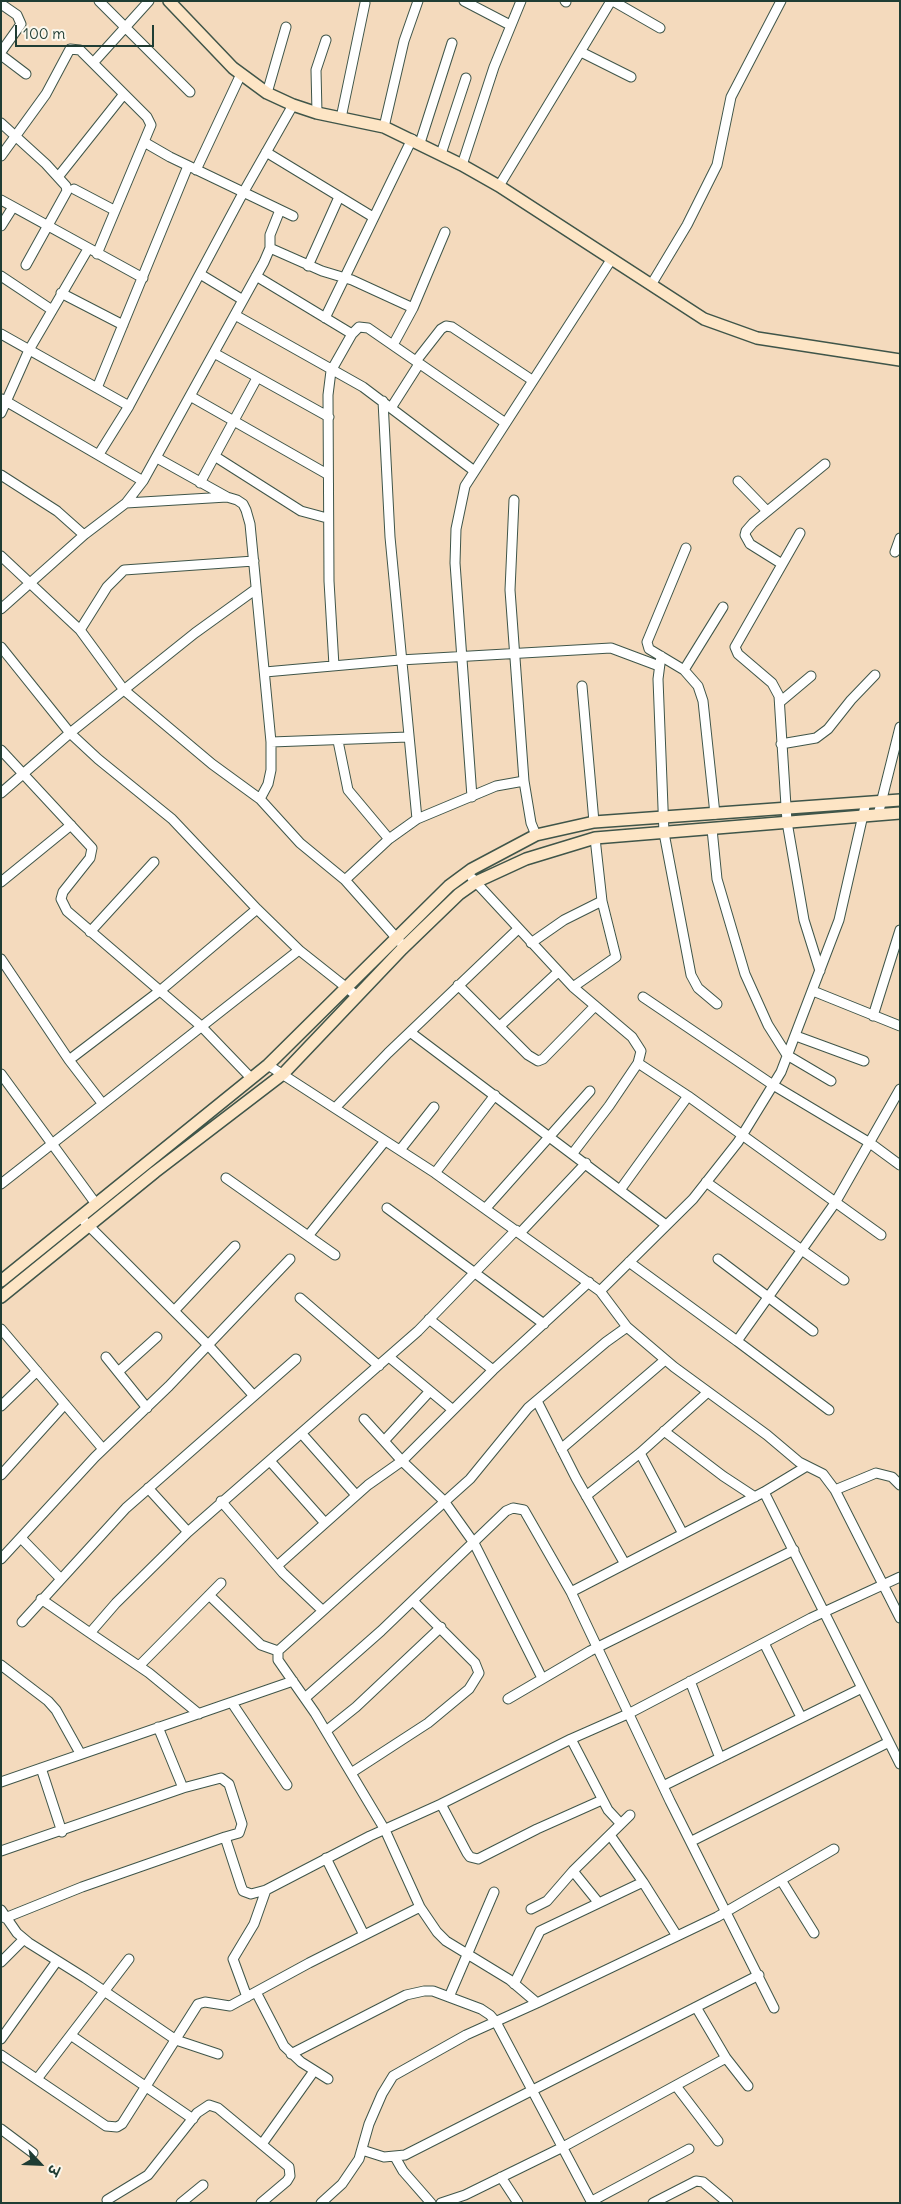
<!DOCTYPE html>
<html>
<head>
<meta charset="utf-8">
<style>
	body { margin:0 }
	#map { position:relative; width:901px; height:2204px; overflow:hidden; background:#f4dabd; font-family:Delius,"Playpen Sans Deva",sans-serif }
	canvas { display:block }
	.frame { position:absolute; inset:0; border:2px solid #1f3d34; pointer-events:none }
	.north { position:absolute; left:15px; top:2139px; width:50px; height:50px; -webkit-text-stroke:4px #fbf7ec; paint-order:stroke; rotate:115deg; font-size:14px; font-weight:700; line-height:20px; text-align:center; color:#1f3d34 }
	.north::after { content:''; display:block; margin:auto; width:18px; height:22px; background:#1f3d34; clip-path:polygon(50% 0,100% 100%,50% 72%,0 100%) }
	.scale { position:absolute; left:15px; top:25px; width:139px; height:22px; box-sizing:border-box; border:2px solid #1f3d34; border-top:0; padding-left:6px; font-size:15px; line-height:18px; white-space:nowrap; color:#1f3d34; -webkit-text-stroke:4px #fbf7ec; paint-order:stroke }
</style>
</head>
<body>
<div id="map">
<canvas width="901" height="2204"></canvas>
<div class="frame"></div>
<div class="north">उ</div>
<div class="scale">100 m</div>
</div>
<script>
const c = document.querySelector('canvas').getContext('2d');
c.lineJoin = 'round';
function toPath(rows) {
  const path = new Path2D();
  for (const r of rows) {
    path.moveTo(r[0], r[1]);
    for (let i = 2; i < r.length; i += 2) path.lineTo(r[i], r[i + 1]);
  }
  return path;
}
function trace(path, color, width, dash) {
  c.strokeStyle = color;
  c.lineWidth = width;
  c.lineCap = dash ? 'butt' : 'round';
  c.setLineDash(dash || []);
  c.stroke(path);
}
const street = toPath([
	[99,1,190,92],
	[464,1,510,25],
	[565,1,566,2],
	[613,1,660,28],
	[1,4,17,15,21,24,1,52],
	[581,52,631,77],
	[1,55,26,74],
	[93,63,149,1],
	[267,93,286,27],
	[317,113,316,70,326,40],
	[341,118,365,3],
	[1,123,46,164,66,186,67,191,26,265],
	[384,127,404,41,418,1],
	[144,142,170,157,293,216],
	[420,143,452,43],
	[266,152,373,217],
	[441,154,466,78],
	[1,156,46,94,70,49,80,50,147,117,151,125,97,254],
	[462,165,494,67,521,1],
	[196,170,241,74],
	[58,177,124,94],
	[499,186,611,1],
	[74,189,114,210],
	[1,200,143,278],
	[1,226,13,207],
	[270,248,322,271,352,280,413,308],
	[308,266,339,197],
	[200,274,243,300],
	[1,276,52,310],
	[256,276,352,334],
	[651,285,687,225,717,165,731,97,781,1],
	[61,293,123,325],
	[235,315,363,387,473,470],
	[325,318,412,139],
	[1,334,129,406],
	[393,345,413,308,445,232],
	[214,353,329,417],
	[416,361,441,329,446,326,452,327,532,380],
	[97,388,188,166],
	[190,396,327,474],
	[2,399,143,481],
	[383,401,390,537,417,819],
	[391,408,419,364],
	[1,413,29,350,88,249],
	[99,454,129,406,243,193,293,105],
	[216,457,301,511,327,518],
	[157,458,227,497],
	[1,475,57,511,84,535],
	[738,481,767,511],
	[200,483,257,378],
	[514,500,510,590,524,781,531,823,536,835],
	[126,503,227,497,237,500,243,504,246,510,250,524,271,742,271,770,268,784,260,799],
	[800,533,735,647,738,654,772,683,779,696,787,822,804,920,820,971],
	[686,548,647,642,649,649,684,670,698,686,703,701,715,814],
	[895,552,900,538],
	[1,556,80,630,124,690,212,764,260,799,300,843,345,880,400,942],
	[782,564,750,544,745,535,746,531,753,523,825,464],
	[1,609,84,535,126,503,143,481,264,262,270,248,270,235,280,210],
	[80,630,107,587,124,570,254,561],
	[1,647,70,733,98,759,172,819,257,909,299,950,357,996],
	[661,656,658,679,664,833,691,975,698,988,717,1004],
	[334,666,329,581,328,395,331,371,352,334,359,327,368,328,504,422],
	[684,670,723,607],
	[265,672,400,660,611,648,659,666],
	[582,686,594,822],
	[780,702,811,676],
	[338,741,348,790,389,839],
	[271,742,408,737],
	[781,744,816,738,828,729,851,700,875,675],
	[1,750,92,848,90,858,63,892,61,899,67,911,201,1026,251,1078],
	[1,793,70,733,195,633,256,589],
	[472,797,455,563,456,529,465,486,611,260],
	[878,815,900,727],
	[712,829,717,879,745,974,768,1025,787,1055,831,1081],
	[472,878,573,987,632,1037,641,1051,638,1063,688,1096,881,1235],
	[345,880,389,839,417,819,496,786,524,781],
	[1,882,71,825],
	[90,932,154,862],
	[531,943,564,920,602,901],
	[1,959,69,1060,102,1103],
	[458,985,528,1055,538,1061,543,1059,595,1006],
	[573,987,616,957,602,901,595,838],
	[813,991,900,1026],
	[643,997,773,1085,870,1143,900,1165],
	[873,1016,900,930],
	[500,1026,558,972],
	[410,1032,666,1225],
	[796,1036,864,1061],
	[69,1060,161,990,257,909],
	[268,1065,435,1173,600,1291,693,1199,738,1142,781,1072,839,920,866,802],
	[1,1074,96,1204],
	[335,1108,388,1053,518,929],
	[400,1150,434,1107],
	[573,1153,609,1106,638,1063],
	[435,1173,495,1095],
	[226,1178,335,1255],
	[706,1182,844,1280],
	[1,1184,299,950],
	[620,1190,688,1096],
	[387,1208,544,1324],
	[485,1209,590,1091],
	[84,1221,209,1346,254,1396],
	[520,1233,586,1163],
	[308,1236,385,1141],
	[718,1259,813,1331],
	[629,1262,737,1341,835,1203,900,1089],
	[300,1298,379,1366],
	[174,1311,235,1246],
	[429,1319,493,1370],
	[627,1327,674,1367,767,1435,799,1462,823,1474,835,1490,900,1618],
	[1,1329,103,1449],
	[737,1341,829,1410],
	[106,1357,147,1408],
	[389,1357,453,1410],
	[118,1372,157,1337],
	[537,1401,576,1478,625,1564],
	[1,1406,37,1371],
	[364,1419,402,1461,444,1501,474,1543,542,1678],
	[664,1431,723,1476,755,1497],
	[302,1434,356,1495],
	[384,1441,430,1391],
	[561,1449,665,1360],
	[640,1453,683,1534],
	[270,1461,325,1523],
	[1,1475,65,1404],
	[148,1488,188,1532],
	[835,1490,876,1473,892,1477,900,1485],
	[764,1492,900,1764],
	[586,1496,640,1453,708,1392],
	[221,1501,283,1573,322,1610],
	[21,1538,60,1578],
	[1,1559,95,1457,169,1386,290,1259],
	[277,1566,368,1485,402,1461,493,1370,589,1282],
	[571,1592,764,1492,807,1466],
	[209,1595,261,1645,278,1651],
	[41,1599,90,1633],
	[22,1622,126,1508,296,1359],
	[764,1643,801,1717],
	[1,1665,48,1701,56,1710,80,1753],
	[139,1666,221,1583],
	[690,1681,720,1758],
	[305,1698,381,1631,506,1511,513,1508,524,1510,571,1592,670,1801,774,2008],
	[508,1699,590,1651,794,1550],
	[232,1703,287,1785],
	[199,1714,149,1673,90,1633,116,1603,188,1532,418,1331,516,1230],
	[158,1727,183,1788],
	[326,1731,356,1707,441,1627],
	[571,1739,608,1810,621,1824],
	[41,1768,62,1832],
	[351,1773,428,1723,469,1689,479,1673,475,1663,413,1601],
	[1,1782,293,1681],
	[665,1785,862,1688],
	[441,1804,467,1853,470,1857,478,1859,537,1829,602,1800],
	[610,1835,643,1882,677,1936],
	[692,1841,889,1742],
	[1,1851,183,1788,221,1778,229,1784,242,1824,239,1833,225,1837,241,1886,243,1891,251,1894,266,1890,370,1836,441,1804,571,1739,630,1713,811,1618,900,1577],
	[326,1858,364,1935],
	[573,1871,598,1902],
	[781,1880,814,1933],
	[531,1909,547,1901,573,1871,630,1815],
	[1,1910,17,1933,29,1943,85,1978,176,2040,218,2054],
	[5,1918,82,1887,225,1837],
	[1,1962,24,1939],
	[514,1984,540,1931,643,1882],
	[256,1992,284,2046,301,2062,328,2079],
	[247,1997,233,1959,254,1924,266,1890],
	[449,1997,494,1892],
	[537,2003,717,1917,834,1849],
	[696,2007,726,2058,748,2086],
	[72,2036,193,2119],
	[1,2039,57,1961],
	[291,2054,406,1995,424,1991,433,1991,481,2009,490,2015,496,2022,592,2203],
	[1,2055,106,2126,117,2127,122,2124,198,2004,205,2002,230,2006,309,1963,420,1907],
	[37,2079,129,1959],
	[676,2086,718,2141],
	[1,2129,33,2153],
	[262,2144,314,2071],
	[362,2150,384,2157,405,2155,759,1975],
	[395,2157,403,2171,431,2203],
	[501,2177,518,2203],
	[107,2200,148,2175,197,2113,209,2105,218,2108,289,2167,290,2176,287,2181,261,2203],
	[592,2201,689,2149],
	[181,2203,203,2185],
	[321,2203,342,2184,359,2159,369,2124,382,2094,393,2076,466,2035,537,2003,510,1980,446,1941,437,1932,420,1907,385,1830,315,1713,278,1660,278,1651,470,1479,528,1408,606,1342,627,1327,600,1291],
	[441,2203,465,2195,563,2147,726,2058],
	[653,2203,696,2181,703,2182,728,2203]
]);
const secondary = toPath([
	[169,1,233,68,267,93,293,105,317,113,384,127,462,165,499,186,704,319,757,338,900,360],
	[1,1281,268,1065,449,886,472,869,536,835,594,822,900,800],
	[1,1297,155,1172,283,1074,402,949,459,894,476,882,526,859,595,838,900,813]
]);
trace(street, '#3f5549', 11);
trace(secondary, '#3f5549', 14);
trace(street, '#fff', 9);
trace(secondary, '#fde5c5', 11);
</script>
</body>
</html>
